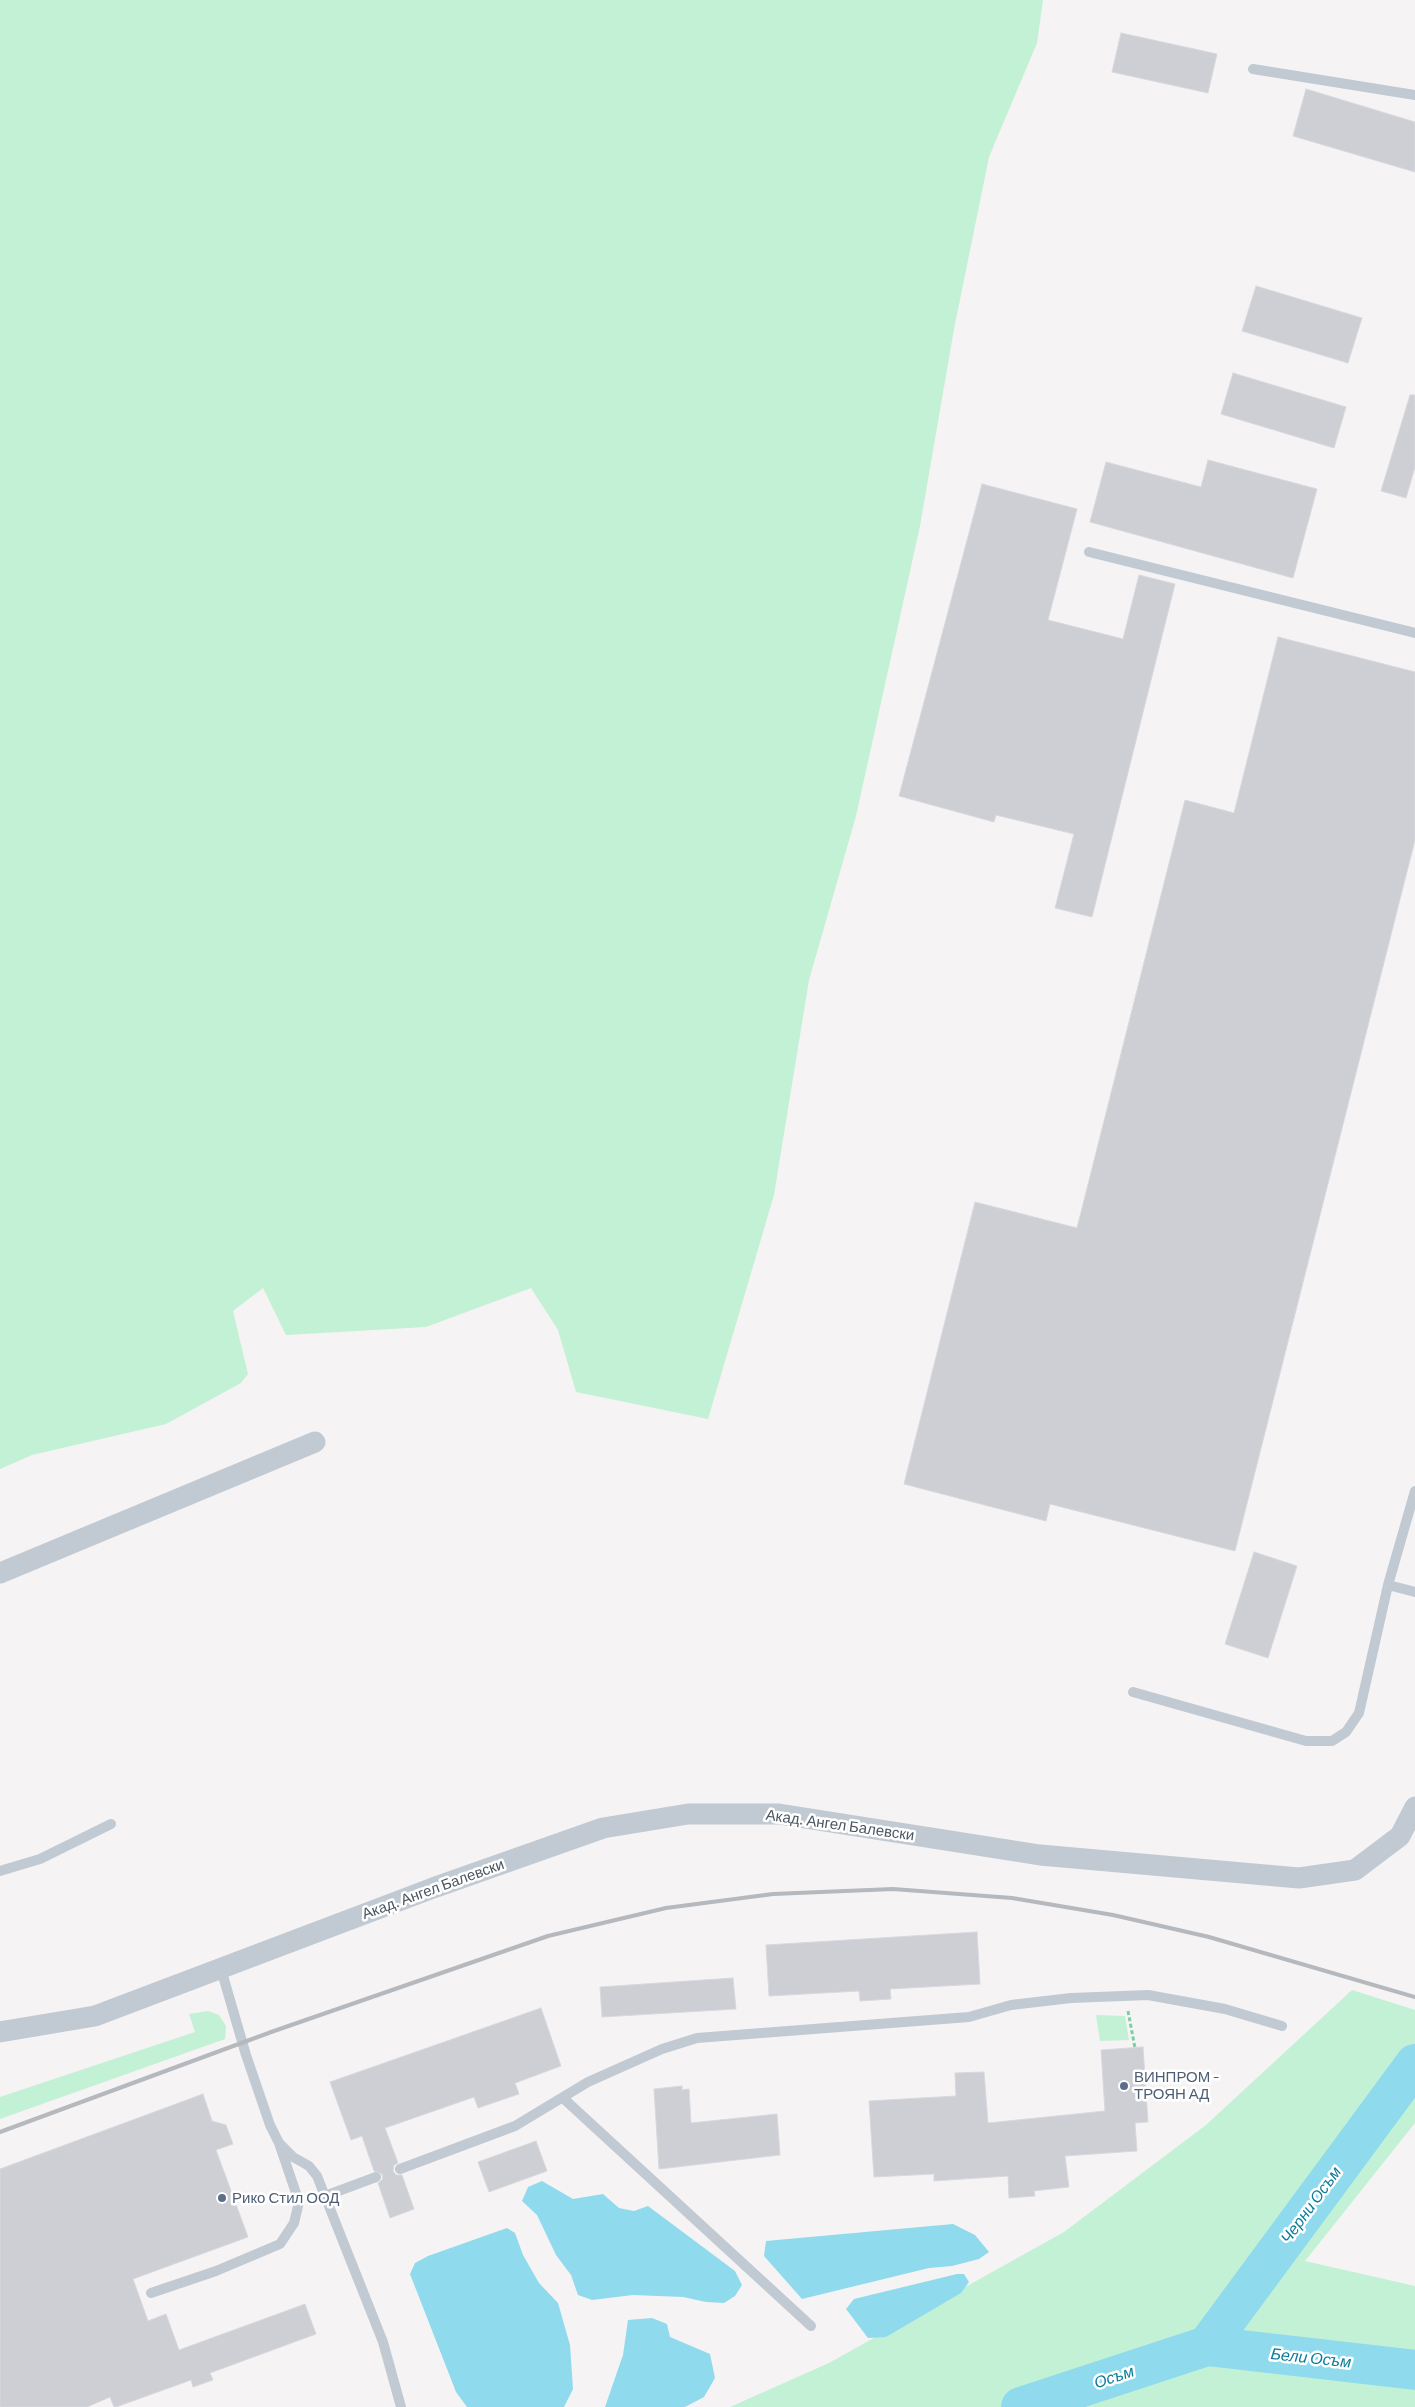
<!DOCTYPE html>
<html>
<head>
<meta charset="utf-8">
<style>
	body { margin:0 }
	canvas { display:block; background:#f5f3f3 }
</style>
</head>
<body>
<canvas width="1415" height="2407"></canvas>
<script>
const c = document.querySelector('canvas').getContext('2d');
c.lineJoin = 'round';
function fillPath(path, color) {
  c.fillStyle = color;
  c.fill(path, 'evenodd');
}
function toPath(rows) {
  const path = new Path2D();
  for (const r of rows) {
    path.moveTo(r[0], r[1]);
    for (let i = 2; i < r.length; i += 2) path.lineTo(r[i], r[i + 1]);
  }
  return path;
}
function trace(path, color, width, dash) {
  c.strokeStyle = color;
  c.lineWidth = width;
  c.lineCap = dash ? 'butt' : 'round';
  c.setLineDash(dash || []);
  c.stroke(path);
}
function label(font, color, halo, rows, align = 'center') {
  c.font = font + ' Barlow,sans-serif';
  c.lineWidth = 5;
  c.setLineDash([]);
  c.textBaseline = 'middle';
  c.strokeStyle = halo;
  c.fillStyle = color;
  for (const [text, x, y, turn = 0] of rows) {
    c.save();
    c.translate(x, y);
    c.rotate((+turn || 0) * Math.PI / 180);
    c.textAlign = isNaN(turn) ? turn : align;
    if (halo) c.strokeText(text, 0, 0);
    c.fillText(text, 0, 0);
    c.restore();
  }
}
const green = toPath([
	[0,0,1043,0,1037,43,989,157,954,329,920,526,856,816,809,980,774,1195,708,1419,576,1392,558,1330,531,1288,426,1327,286,1335,263,1288,233,1311,248,1374,241,1383,166,1424,32,1455,0,1469],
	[1352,1990,1415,2010,1415,2123,1305,2261,1415,2286,1415,2407,730,2407,829,2363,1064,2232,1206,2125],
	[208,2011,219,2015,226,2026,225,2039,0,2119,0,2097,195,2032,189,2014],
	[1096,2015,1125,2016,1129,2040,1100,2041]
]);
const water = toPath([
	[542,2181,573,2199,603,2194,619,2208,634,2211,648,2206,735,2271,742,2285,735,2296,724,2303,706,2302,683,2297,633,2295,592,2300,578,2295,571,2275,556,2255,537,2215,522,2201,528,2187],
	[953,2224,975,2235,989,2252,979,2259,952,2266,929,2268,802,2299,764,2256,766,2241],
	[507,2228,515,2233,523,2255,539,2283,558,2303,570,2345,573,2389,564,2407,467,2407,456,2392,410,2274,415,2263,428,2256],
	[957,2274,964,2274,969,2282,961,2293,886,2337,868,2338,846,2309,854,2299],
	[652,2318,667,2324,670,2337,710,2354,715,2378,704,2397,685,2407,605,2407,623,2355,628,2320]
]);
const river = toPath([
	[1207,2346,1415,2064],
	[1021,2407,1207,2346,1415,2370]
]);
const building = toPath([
	[1121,33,1217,54,1208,93,1112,72,1121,33],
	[1306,89,1415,122,1415,172,1293,136,1306,89],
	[1256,286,1362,318,1348,363,1242,331,1256,286],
	[1233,373,1346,407,1334,448,1221,414,1233,373],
	[1410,395,1415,395,1415,467,1406,498,1381,491,1410,395],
	[1208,460,1317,489,1293,578,1090,522,1106,462,1201,487,1208,460],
	[982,484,1077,509,1048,620,1123,639,1139,575,1175,584,1092,917,1055,908,1074,834,996,815,994,822,899,796,982,484],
	[1278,637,1415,672,1415,840,1235,1551,1050,1504,1046,1521,904,1484,975,1202,1077,1228,1185,800,1234,813,1278,637],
	[1254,1552,1297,1566,1268,1658,1225,1644,1254,1552],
	[977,1932,980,1984,890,1989,891,1999,860,2001,859,1991,769,1996,766,1945,977,1932],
	[733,1978,736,2009,602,2017,600,1987,733,1978],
	[541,2008,561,2066,515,2083,519,2094,478,2108,474,2097,385,2128,398,2163,394,2165,393,2171,396,2175,402,2175,414,2209,390,2218,378,2183,383,2179,382,2174,374,2171,362,2136,351,2140,330,2082,541,2008],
	[1143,2047,1148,2122,1135,2123,1137,2151,1065,2156,1069,2187,1034,2191,1035,2196,1009,2198,1008,2176,934,2181,934,2174,874,2177,869,2101,956,2096,955,2073,984,2072,988,2123,1105,2111,1101,2050,1143,2047],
	[682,2086,682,2090,689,2089,691,2123,777,2114,780,2155,659,2169,654,2089,682,2086],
	[203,2094,212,2121,226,2125,233,2144,216,2150,248,2237,133,2279,148,2321,166,2314,179,2350,305,2304,316,2334,210,2373,213,2380,193,2387,191,2380,116,2407,114,2407,110,2397,87,2407,0,2407,0,2169,203,2094],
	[536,2141,547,2171,489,2192,478,2162,536,2141]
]);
const path = toPath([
	[1128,2011,1135,2048]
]);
const service = toPath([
	[1253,69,1415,95],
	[1089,552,1415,633],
	[1388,1585,1415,1592],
	[1133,1692,1306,1741,1332,1741,1346,1732,1359,1713,1388,1585,1415,1491],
	[0,1871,40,1859,111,1824],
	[221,1969,246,2055,270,2125,279,2143,293,2157,309,2166,317,2176,383,2342,401,2407],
	[563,2098,811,2326],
	[400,2169,515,2126,588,2082,662,2049,697,2038,969,2017,1011,2005,1071,1998,1148,1995,1225,2009,1282,2026],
	[325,2196,376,2177],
	[151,2293,216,2271,280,2244,294,2223,299,2202,280,2146]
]);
const minor = toPath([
	[0,1573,315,1442],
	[0,2032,95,2016,433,1888,603,1828,688,1814,779,1814,1040,1855,1299,1878,1355,1870,1400,1836,1415,1807]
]);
const rail = toPath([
	[0,2132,274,2031,548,1936,666,1908,773,1894,893,1889,1012,1898,1113,1915,1209,1937,1415,1997]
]);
const markers = [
	[1124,2086,5,"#5c6f8a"],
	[222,2198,5,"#5c6f8a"]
];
const streetNames = [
	["Акад. Ангел Балевски",840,1825,8],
	["Акад. Ангел Балевски",433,1889,-20]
];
const serviceNames = [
	["ВИНПРОМ -",1134,2077],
	["ТРОЯН АД",1134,2094],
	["Рико Стил ООД",232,2198]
];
const waterNames = [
	["Черни Осъм",1311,2205,-54],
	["Бели Осъм",1311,2358,6],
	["Осъм",1114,2377,-18]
];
fillPath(green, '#c3f1d5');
fillPath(water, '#90daee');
trace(river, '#90daee', 40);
fillPath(building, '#cdcfd5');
trace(building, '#d7d9de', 1);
trace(path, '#7ad0a6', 3, [4, 2.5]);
trace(service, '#c1cad2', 10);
trace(minor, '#c1cad2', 21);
trace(rail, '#b5b8bd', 4);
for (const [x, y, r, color] of markers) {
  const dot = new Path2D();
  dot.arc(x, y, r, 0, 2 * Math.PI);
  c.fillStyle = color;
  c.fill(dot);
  trace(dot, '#fff', 2);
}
label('15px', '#4a5661', '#fff', streetNames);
label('15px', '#4e5e75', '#fff', serviceNames, 'left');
label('italic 16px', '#0c7c9b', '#fff', waterNames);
</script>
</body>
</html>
